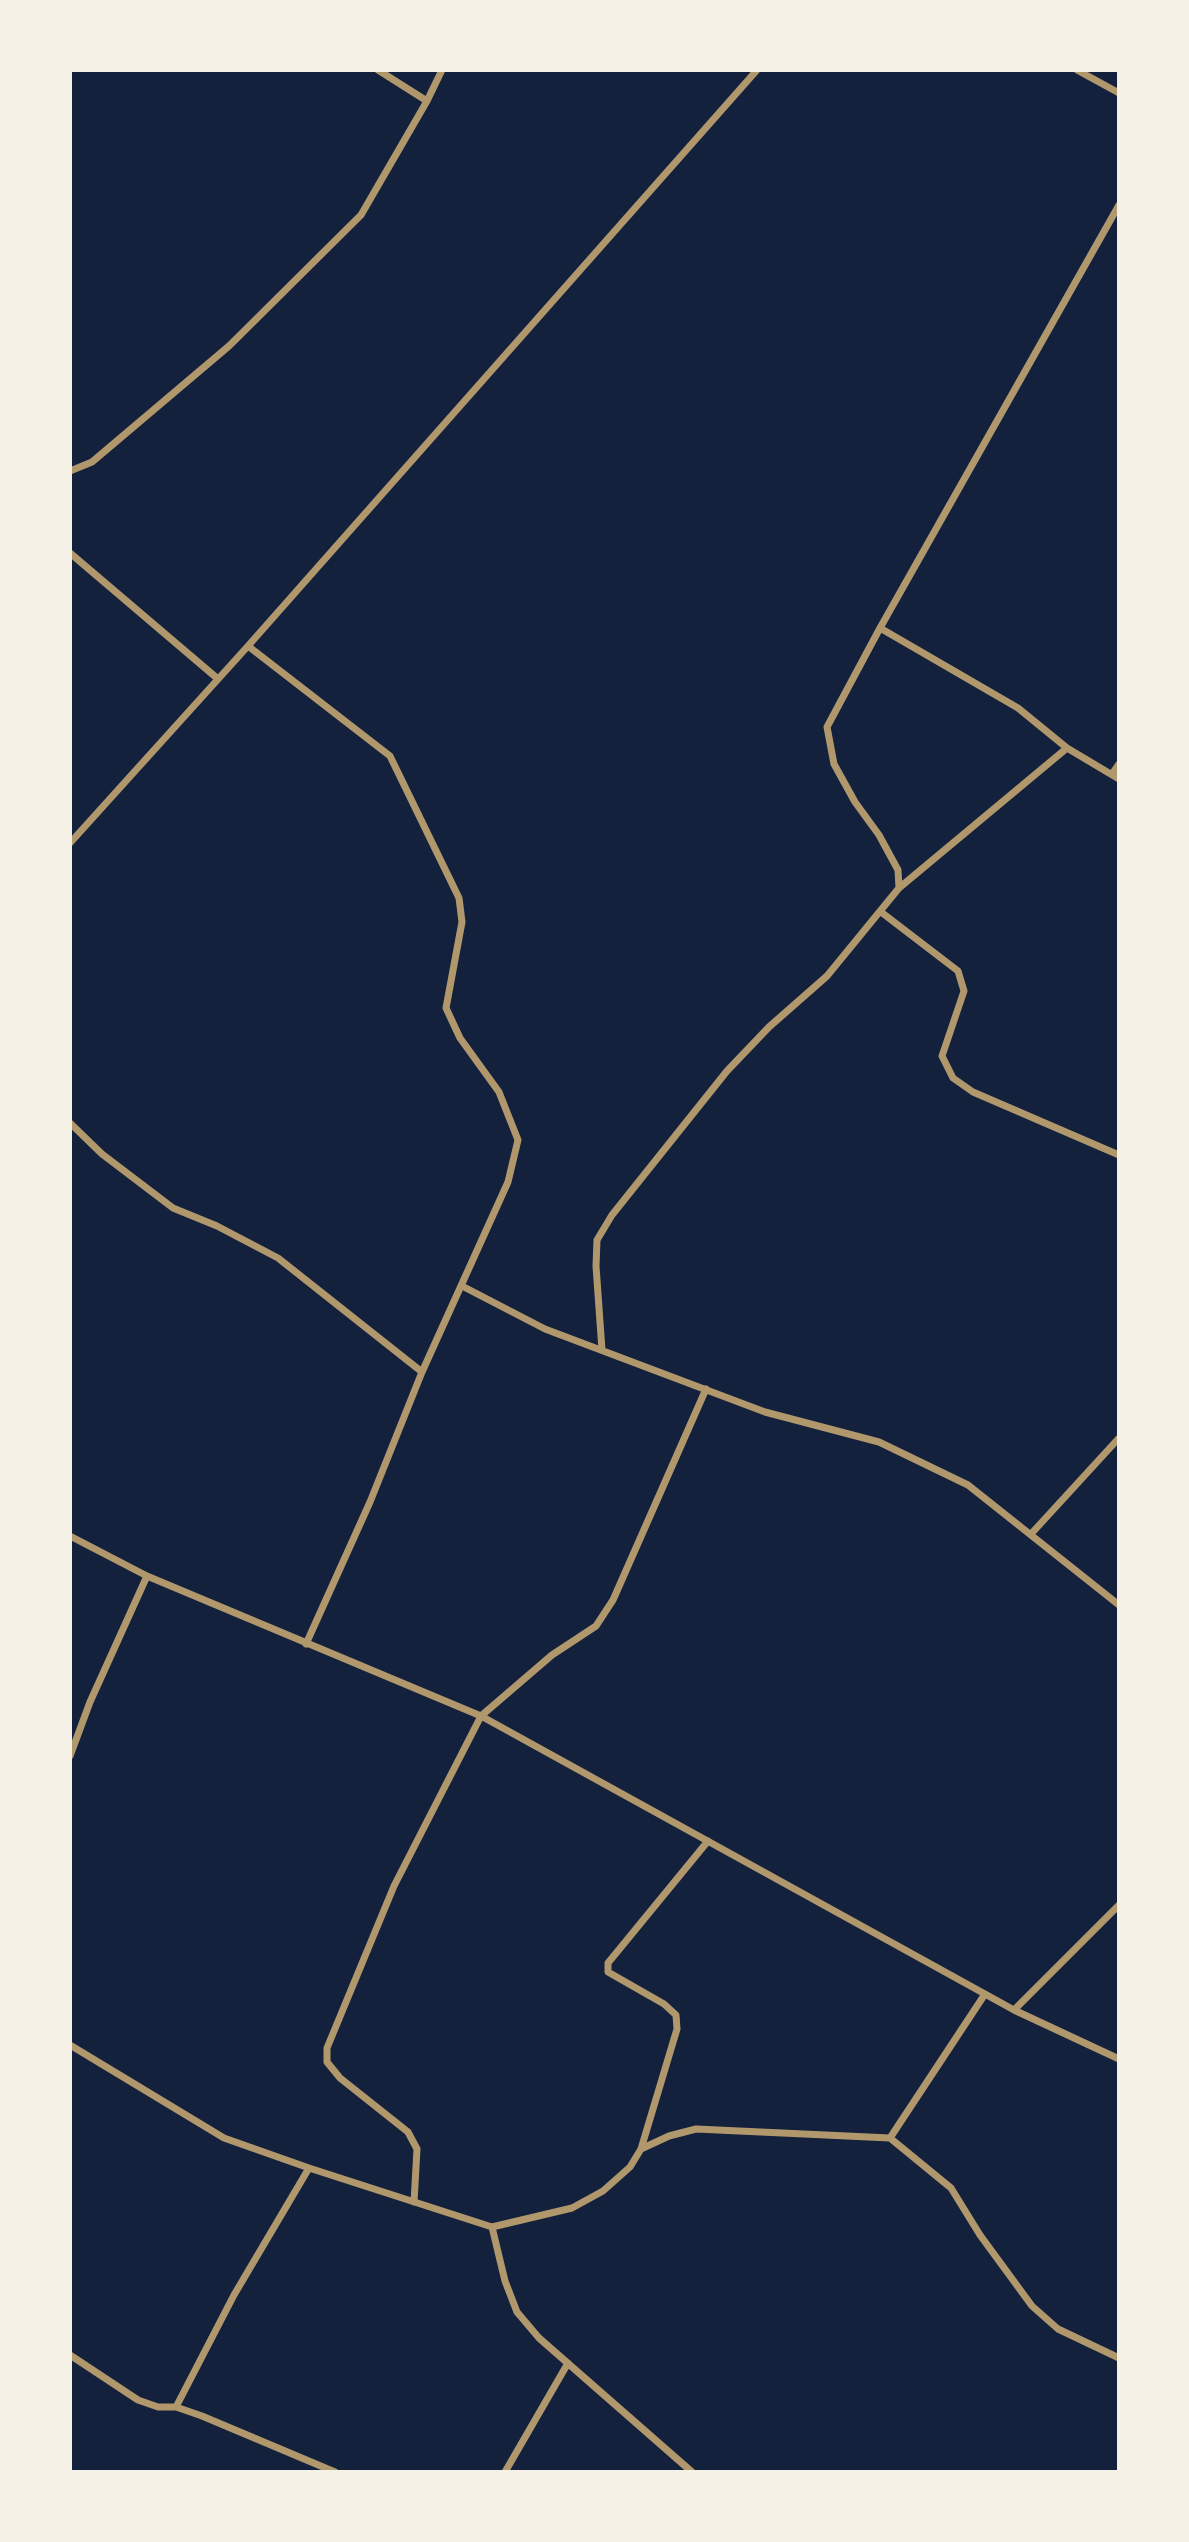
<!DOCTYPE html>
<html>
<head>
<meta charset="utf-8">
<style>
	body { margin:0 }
	#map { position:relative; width:1189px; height:2542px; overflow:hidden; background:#14213d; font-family:"IBM Plex Serif",serif }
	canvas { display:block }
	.frame { position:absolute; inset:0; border:72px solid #f6f1e7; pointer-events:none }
</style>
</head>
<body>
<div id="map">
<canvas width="1189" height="2542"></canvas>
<div class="frame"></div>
</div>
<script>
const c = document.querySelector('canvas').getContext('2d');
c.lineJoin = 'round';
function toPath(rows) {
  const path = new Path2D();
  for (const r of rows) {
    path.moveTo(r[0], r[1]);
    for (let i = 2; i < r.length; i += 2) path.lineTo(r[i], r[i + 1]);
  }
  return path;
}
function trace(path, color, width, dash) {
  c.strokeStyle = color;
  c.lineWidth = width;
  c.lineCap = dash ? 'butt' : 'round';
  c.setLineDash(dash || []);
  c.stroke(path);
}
const minor = toPath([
	[378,70,427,101],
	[1077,70,1119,93],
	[70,471,92,462,229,346,361,215,427,101,442,70],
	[70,553,218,679],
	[880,628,1018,708,1067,748,1119,779],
	[248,646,390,756,459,898,462,922,446,1008,460,1038,499,1092,518,1140,508,1182,422,1372,370,1502,306,1644],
	[1112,774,1119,764],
	[70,843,248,646,757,70],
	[899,888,898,870,879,835,855,802,834,764,827,727,880,628,1119,205],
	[881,912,958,971,964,991,942,1056,953,1078,973,1092,1119,1155],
	[70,1123,102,1154,173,1208,217,1226,278,1258,422,1372],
	[462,1286,545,1329,765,1412,879,1442,968,1485,1119,1605],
	[602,1350,596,1266,597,1240,612,1215,727,1071,769,1027,827,976,899,888,1067,748],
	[1031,1534,1119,1438],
	[70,1536,147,1576,481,1716,1014,2010,1119,2059],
	[70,1756,90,1702,147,1576],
	[1014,2010,1119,1905],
	[70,2045,224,2138,309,2168,492,2227,572,2208,603,2191,630,2167,641,2149,669,2136,696,2129,890,2138,951,2188,980,2235,1032,2306,1058,2329,1119,2358],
	[890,2138,985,1994],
	[641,2149,677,2029,676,2015,664,2004,608,1972,608,1963,708,1841],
	[414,2202,417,2149,408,2132,340,2078,327,2062,327,2048,394,1886,481,1716,552,1655,596,1626,613,1600,706,1389],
	[492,2227,505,2281,517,2312,539,2338,692,2472],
	[70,2355,138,2400,158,2407,176,2407,202,2416,335,2472],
	[176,2407,234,2295,309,2168],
	[505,2472,568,2363]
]);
trace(minor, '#b1986c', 7);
</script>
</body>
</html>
